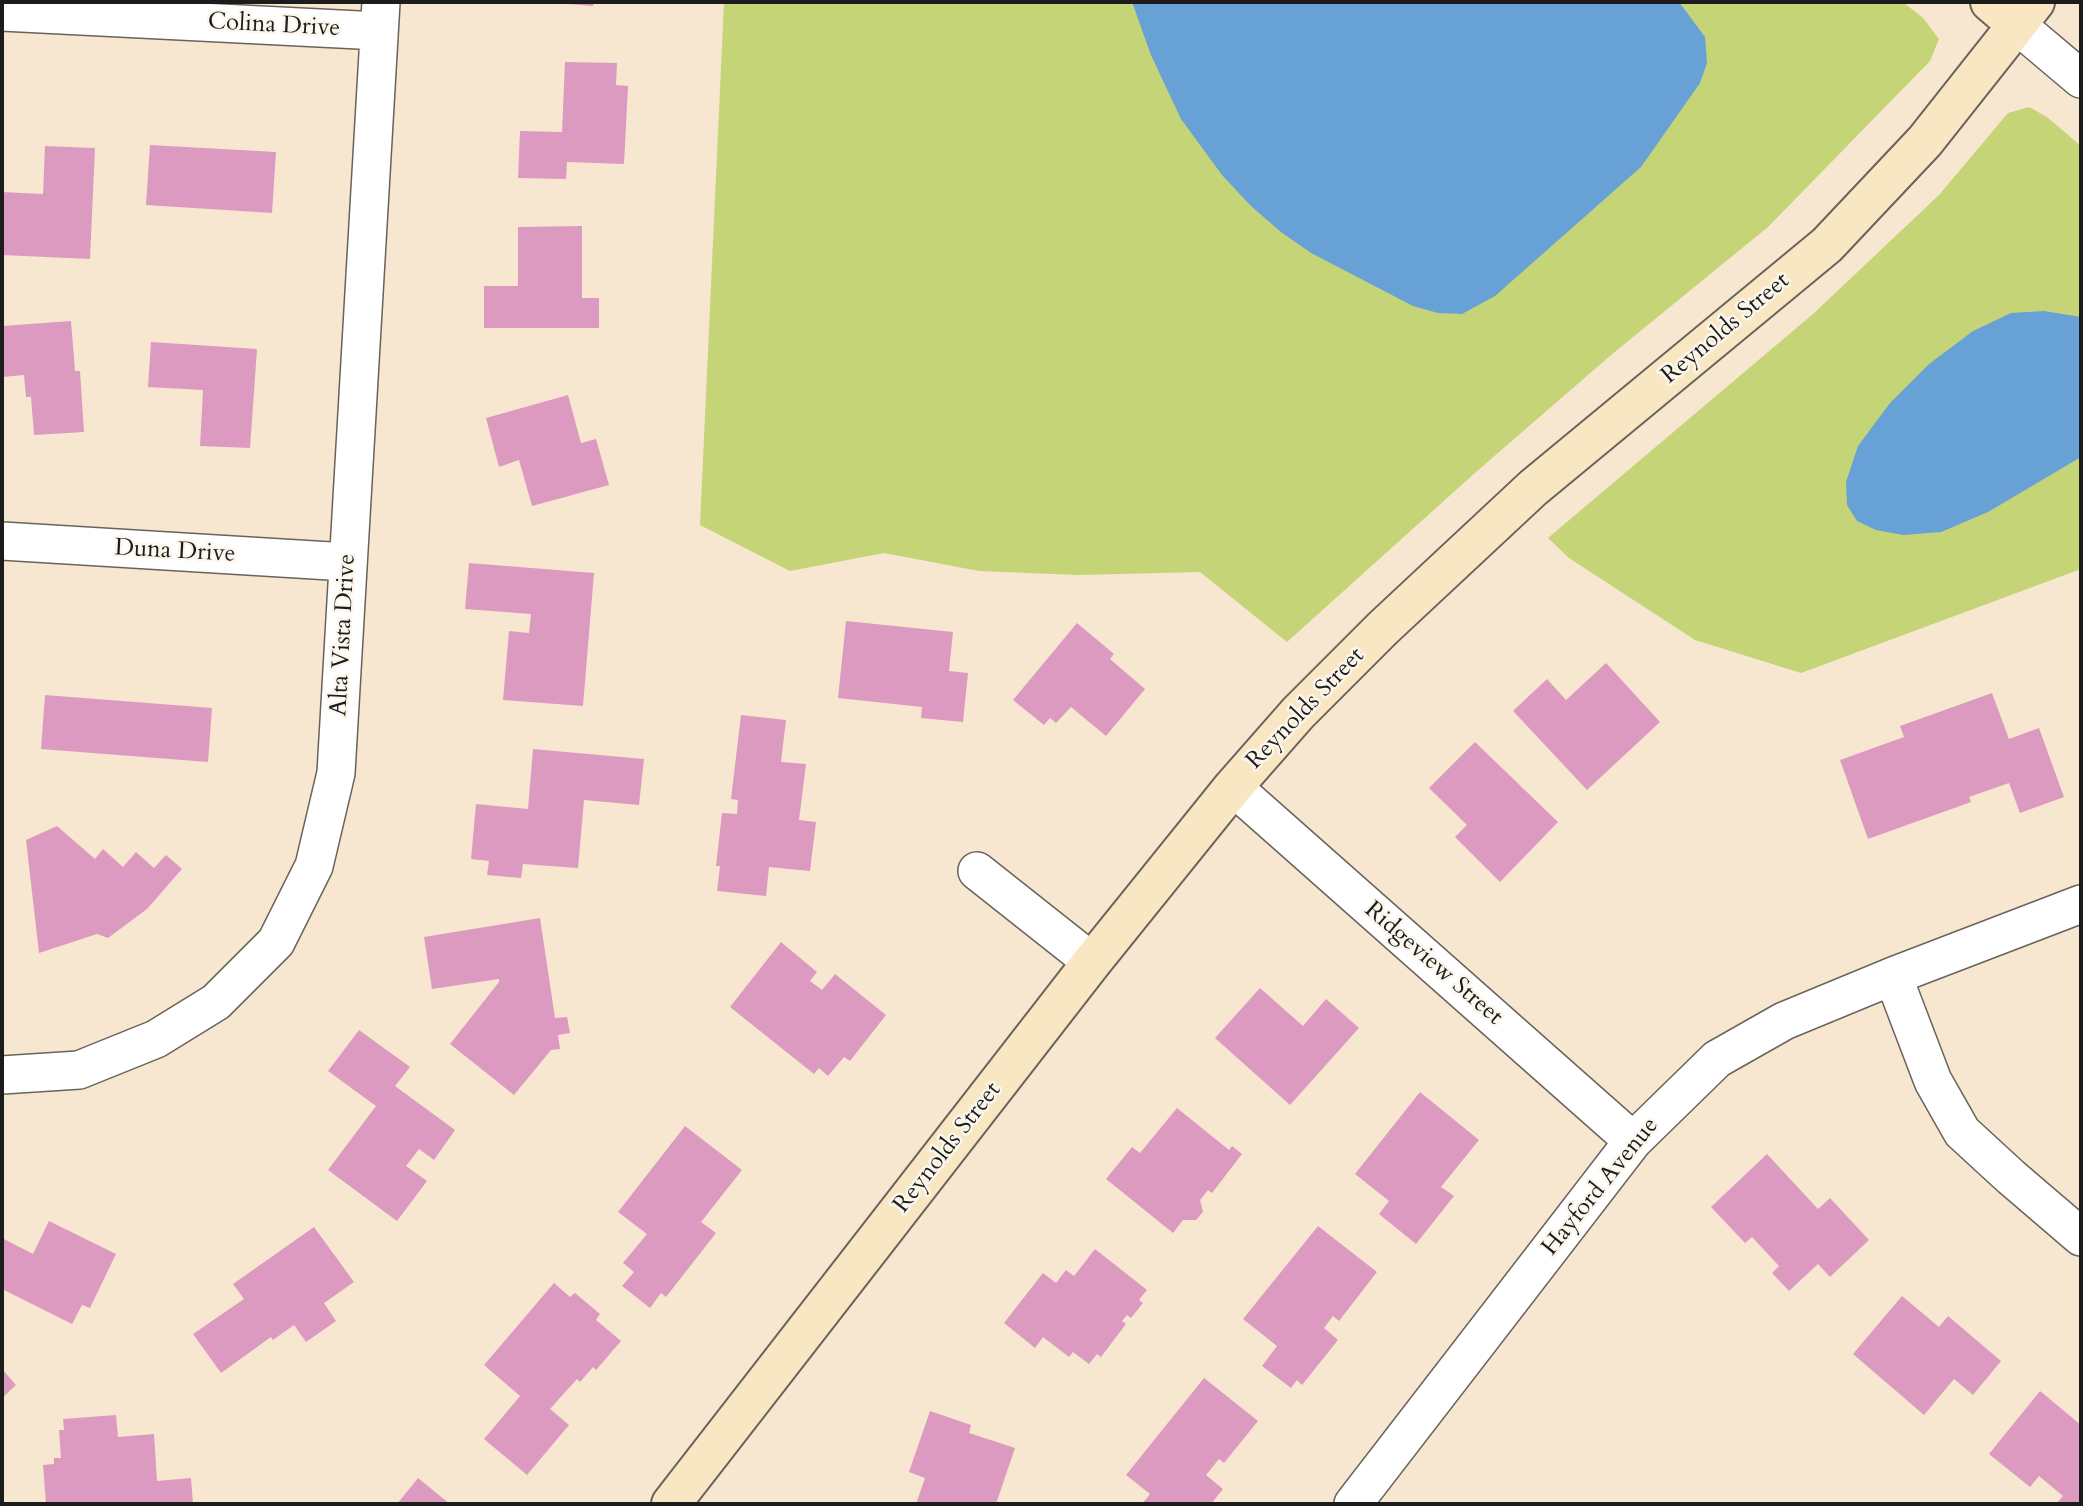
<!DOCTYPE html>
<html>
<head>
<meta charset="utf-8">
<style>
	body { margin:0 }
	#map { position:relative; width:2083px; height:1506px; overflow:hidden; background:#f7e7d0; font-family:Cardo,serif }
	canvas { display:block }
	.frame { position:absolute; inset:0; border:4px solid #1c1c1c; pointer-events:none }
</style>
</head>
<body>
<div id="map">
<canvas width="2083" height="1506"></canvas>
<div class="frame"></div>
</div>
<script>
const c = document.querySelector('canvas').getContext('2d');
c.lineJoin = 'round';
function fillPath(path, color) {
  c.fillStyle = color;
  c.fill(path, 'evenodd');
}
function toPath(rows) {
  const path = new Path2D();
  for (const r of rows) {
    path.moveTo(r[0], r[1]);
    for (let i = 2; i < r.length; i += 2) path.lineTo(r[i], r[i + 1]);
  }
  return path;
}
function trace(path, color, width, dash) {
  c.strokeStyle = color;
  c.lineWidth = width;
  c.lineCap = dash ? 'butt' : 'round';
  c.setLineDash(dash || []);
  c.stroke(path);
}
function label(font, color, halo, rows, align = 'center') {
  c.font = font + ' Cardo,serif';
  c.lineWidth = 5;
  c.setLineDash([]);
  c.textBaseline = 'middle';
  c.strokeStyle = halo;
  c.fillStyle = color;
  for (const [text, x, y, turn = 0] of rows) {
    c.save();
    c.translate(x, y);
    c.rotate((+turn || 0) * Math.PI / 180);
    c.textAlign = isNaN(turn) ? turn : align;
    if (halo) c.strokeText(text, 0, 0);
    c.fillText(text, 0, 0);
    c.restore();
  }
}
const green = toPath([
	[724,2,1903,2,1923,18,1939,39,1930,61,1768,227,1611,355,1476,472,1287,642,1200,572,1078,575,979,571,884,553,790,571,700,525],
	[2029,107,2047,117,2081,146,2081,569,1801,673,1695,640,1569,558,1548,538,1813,314,1939,195,2008,113]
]);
const water = toPath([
	[1132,2,1679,2,1705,37,1707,63,1700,83,1641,167,1495,296,1462,314,1438,313,1413,306,1311,253,1281,232,1251,206,1222,175,1181,119,1151,55],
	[2044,311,2081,317,2081,457,1988,512,1941,532,1903,535,1876,530,1857,521,1847,505,1846,482,1858,446,1890,403,1929,364,1973,331,2011,313]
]);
const building = toPath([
	[567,2,594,2,593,6,567,4],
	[565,62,617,63,616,85,628,86,624,164,567,162,566,179,518,178,520,131,562,132],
	[150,145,276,152,272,213,146,205],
	[45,146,95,148,90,259,2,255,2,192,43,194],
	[582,226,582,298,599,298,599,328,484,328,484,286,518,286,518,227],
	[71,321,75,371,80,371,84,432,34,435,31,397,26,397,24,375,2,377,2,326],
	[151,342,257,349,250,448,200,446,203,390,148,387],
	[568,395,581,443,596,439,609,485,532,506,519,460,499,467,486,418],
	[469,563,594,573,583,706,503,700,509,631,529,633,531,614,465,609],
	[846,621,953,632,949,671,968,673,963,722,921,718,922,707,838,698],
	[1077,623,1114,654,1110,659,1145,689,1106,736,1071,707,1056,723,1050,718,1044,725,1013,700],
	[1606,663,1660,722,1587,790,1513,711,1547,679,1566,700],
	[1992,693,2009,739,2039,728,2064,797,2020,813,2009,783,1969,797,1971,802,1868,839,1840,760,1904,737,1900,726],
	[45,695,212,708,208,762,41,749],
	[741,715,786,720,781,762,806,764,799,820,816,822,810,871,769,867,766,896,717,891,720,866,716,866,722,813,737,814,738,800,731,799],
	[1475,742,1558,822,1500,882,1455,837,1467,825,1429,788],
	[533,749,644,759,639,805,584,800,578,868,523,864,521,878,487,875,489,861,471,859,476,804,528,809],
	[57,826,95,859,103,849,123,867,136,852,154,868,166,855,182,869,147,909,108,938,97,934,39,953,26,840],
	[540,918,555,1018,567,1017,570,1033,558,1035,560,1049,551,1050,514,1095,450,1044,499,982,499,979,432,989,424,937],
	[781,942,817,972,810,981,822,990,835,974,886,1015,850,1061,844,1057,828,1076,819,1068,814,1074,730,1007],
	[1260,988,1303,1026,1326,999,1359,1028,1290,1105,1215,1038],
	[359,1030,410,1067,395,1086,455,1130,434,1160,419,1149,406,1166,427,1181,397,1221,328,1170,376,1106,328,1071],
	[1420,1092,1479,1140,1441,1187,1454,1196,1416,1244,1379,1214,1389,1201,1355,1174],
	[1177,1108,1229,1150,1232,1146,1242,1154,1212,1193,1208,1190,1200,1200,1203,1212,1196,1220,1183,1220,1173,1233,1106,1179,1132,1147,1140,1153],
	[685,1126,742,1170,701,1222,716,1233,666,1297,661,1293,650,1308,622,1286,634,1272,623,1263,647,1234,618,1212],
	[1767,1154,1818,1209,1830,1198,1869,1240,1830,1277,1818,1264,1789,1291,1772,1273,1779,1266,1752,1237,1745,1243,1711,1207],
	[49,1221,116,1254,90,1308,82,1305,72,1324,2,1289,2,1238,33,1254],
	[1318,1226,1377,1272,1339,1321,1333,1316,1324,1328,1338,1340,1302,1385,1297,1380,1291,1388,1262,1366,1277,1346,1243,1319],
	[314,1227,354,1282,324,1303,336,1321,306,1342,294,1325,273,1340,271,1337,221,1373,193,1334,244,1299,233,1284],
	[1095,1249,1147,1290,1139,1300,1143,1303,1131,1318,1127,1315,1122,1321,1126,1324,1101,1357,1097,1354,1089,1364,1073,1352,1069,1357,1043,1337,1035,1348,1004,1323,1043,1273,1056,1283,1066,1270,1074,1276],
	[554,1283,570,1297,575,1293,600,1314,596,1320,621,1341,596,1370,593,1367,580,1382,577,1379,550,1409,569,1425,527,1475,484,1439,520,1396,484,1365],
	[1902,1296,1939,1327,1948,1316,2001,1361,1973,1395,1954,1379,1924,1415,1853,1354],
	[2,1369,16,1385,2,1398],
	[1204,1378,1258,1421,1224,1463,1219,1459,1206,1475,1223,1489,1211,1504,1142,1504,1150,1494,1126,1475],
	[2040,1391,2081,1425,2081,1504,2056,1504,2063,1496,2039,1476,2030,1487,1989,1454],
	[930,1411,971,1425,969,1433,1015,1448,996,1504,916,1504,925,1478,909,1472],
	[116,1415,118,1437,154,1434,157,1481,191,1478,193,1504,46,1504,43,1465,54,1464,54,1458,61,1458,59,1430,64,1430,63,1419],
	[418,1478,450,1504,397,1504]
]);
const street = toPath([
	[2,12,379,31],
	[2017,25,2081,79],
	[2,541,347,562],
	[1233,787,1633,1141],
	[977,871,1092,962],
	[1893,976,1933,1081,1962,1132,2011,1177,2081,1237],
	[2,1075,79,1070,156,1039,216,1002,276,942,314,866,336,773,381,2],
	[1353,1504,1633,1141,1717,1059,1784,1021,1893,976,2081,904]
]);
const secondary = toPath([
	[1990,2,2017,25],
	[671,1504,1092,962,1233,787,1298,713,1383,628,1533,488,1827,245,1925,141,2035,2]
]);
const streetNames = [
	["Colina Drive",274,26,3],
	["Reynolds Street",1726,329,-40],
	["Duna Drive",175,552,3],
	["Alta Vista Drive",344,635,-87],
	["Reynolds Street",1306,709,-46],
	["Ridgeview Street",1433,964,41],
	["Reynolds Street",948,1148,-52],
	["Hayford Avenue",1601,1187,-51]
];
fillPath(green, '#c4d476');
fillPath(water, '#67a1d6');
fillPath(building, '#dd9ac0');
trace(street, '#69635b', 40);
trace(secondary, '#69635b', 42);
trace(street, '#fff', 37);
trace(secondary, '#f9e7c3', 38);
label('24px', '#1c1c1c', '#fbf7ec', streetNames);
</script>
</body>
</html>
